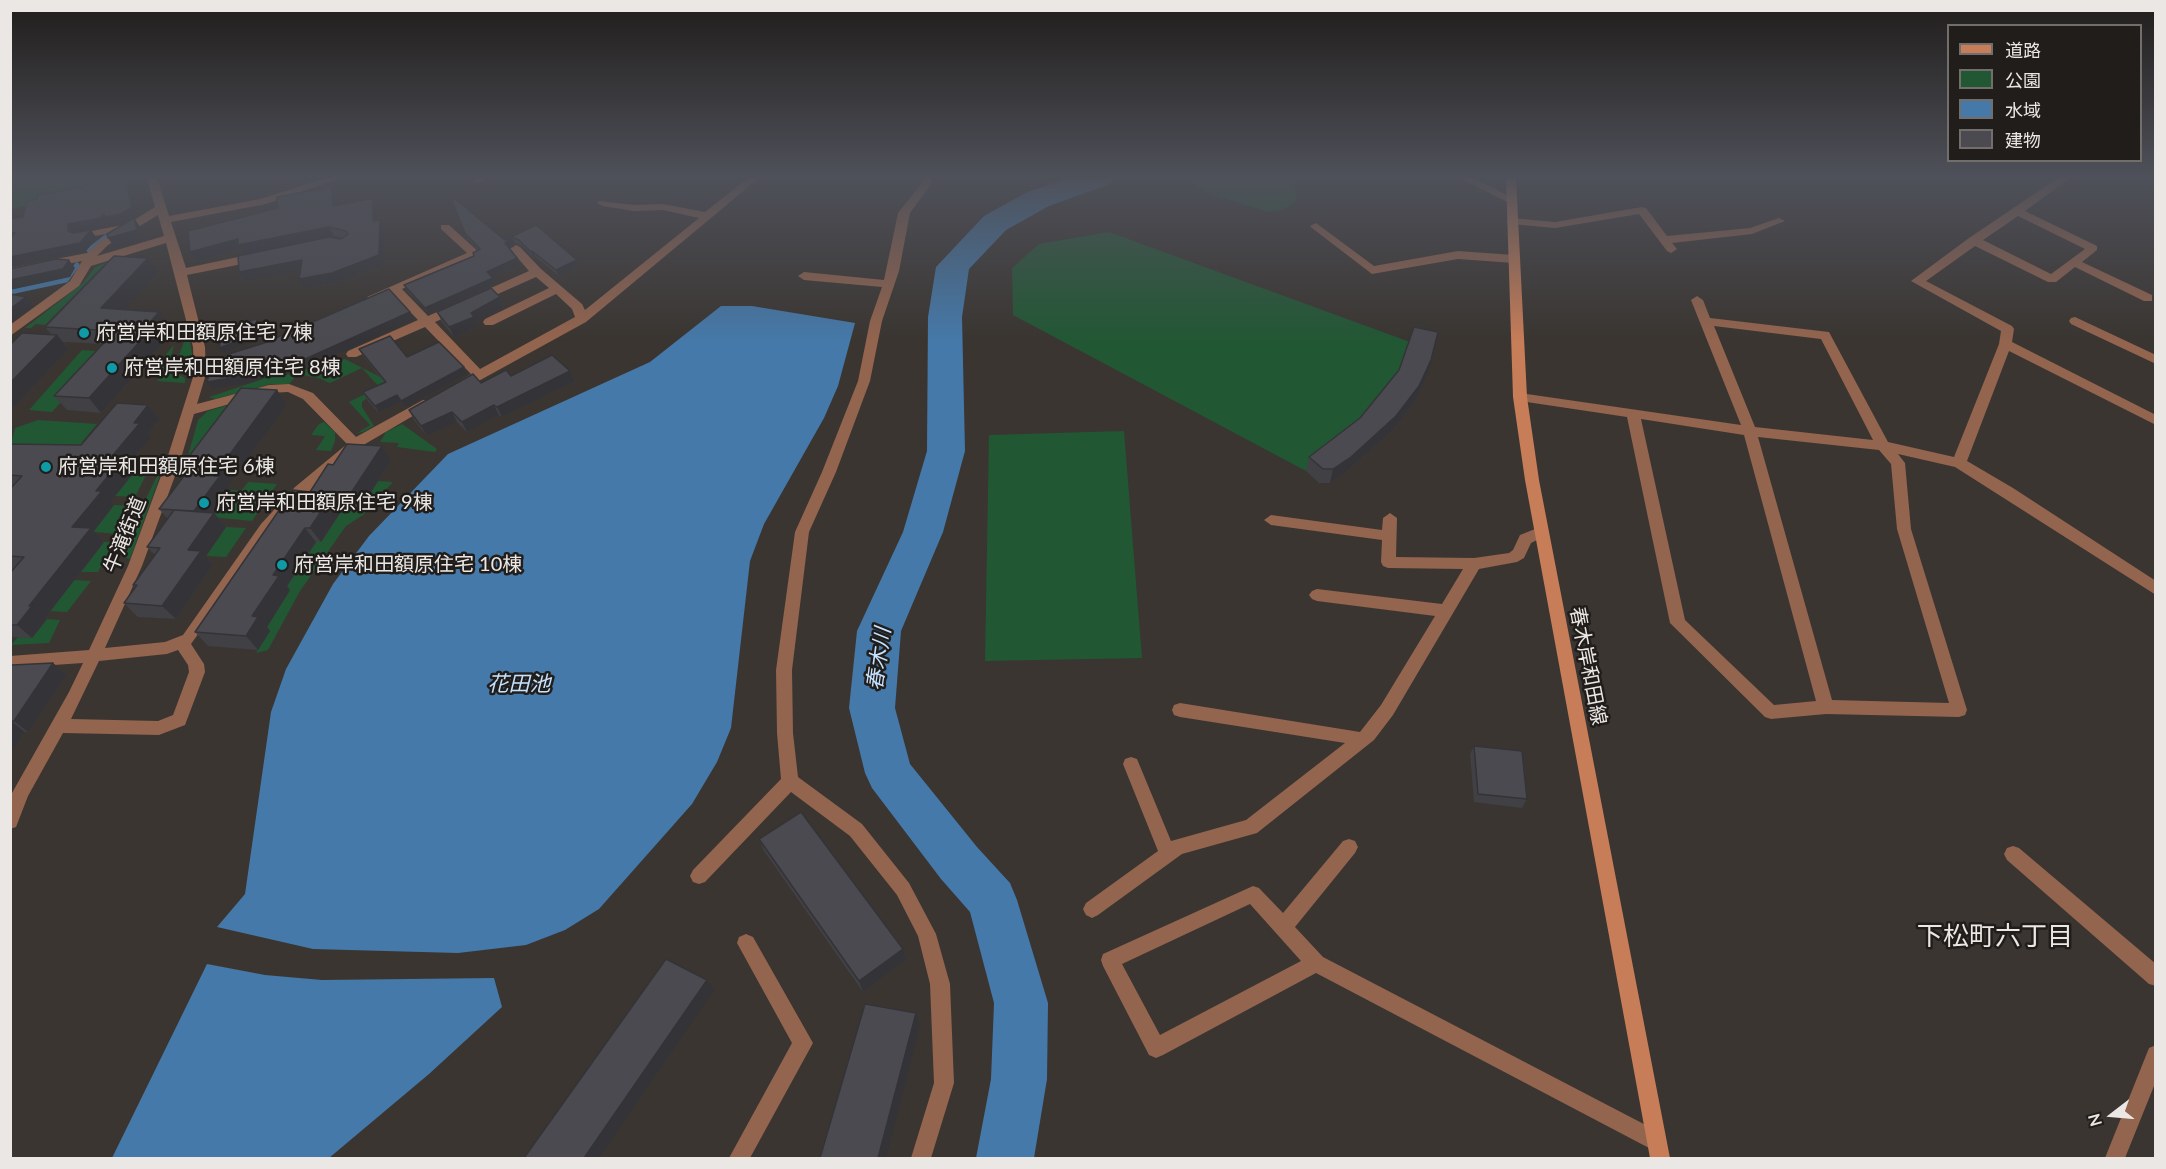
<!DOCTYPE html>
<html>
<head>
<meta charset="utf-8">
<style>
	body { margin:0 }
	#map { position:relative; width:2166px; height:1169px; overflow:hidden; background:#3a3531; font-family:Lato,"Noto Sans JP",sans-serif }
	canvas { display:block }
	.frame { position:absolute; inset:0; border:12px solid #eae7e4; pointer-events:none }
	.legend { position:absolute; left:1947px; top:24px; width:195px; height:138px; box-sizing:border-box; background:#201d1b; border:2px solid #716e6b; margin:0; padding:8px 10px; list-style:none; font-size:18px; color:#eae7e4 }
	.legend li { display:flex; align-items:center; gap:12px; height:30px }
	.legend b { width:30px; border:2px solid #716e6b }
	.north { position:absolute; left:2082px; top:1085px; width:60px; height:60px; -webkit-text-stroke:4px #201d1b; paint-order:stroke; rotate:254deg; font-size:16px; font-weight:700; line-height:24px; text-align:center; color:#eae7e4 }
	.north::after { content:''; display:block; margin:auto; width:21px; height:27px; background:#eae7e4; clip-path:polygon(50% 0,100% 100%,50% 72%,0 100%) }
</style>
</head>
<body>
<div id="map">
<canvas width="2166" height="1169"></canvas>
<div class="frame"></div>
<ul class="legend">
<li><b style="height:8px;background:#c67d58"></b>道路</li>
<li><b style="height:16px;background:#225734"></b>公園</li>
<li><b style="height:16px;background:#4579a9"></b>水域</li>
<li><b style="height:16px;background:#4a4a50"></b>建物</li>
</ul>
<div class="north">N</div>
</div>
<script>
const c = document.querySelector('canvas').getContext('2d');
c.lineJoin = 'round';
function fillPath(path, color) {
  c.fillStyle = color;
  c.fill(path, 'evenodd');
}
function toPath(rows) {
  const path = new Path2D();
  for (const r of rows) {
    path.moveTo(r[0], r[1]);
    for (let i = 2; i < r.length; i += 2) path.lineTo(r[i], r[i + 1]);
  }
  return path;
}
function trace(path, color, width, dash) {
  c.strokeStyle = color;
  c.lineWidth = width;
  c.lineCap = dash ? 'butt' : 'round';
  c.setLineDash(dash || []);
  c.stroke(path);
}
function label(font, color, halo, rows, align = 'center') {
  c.font = font + ' Lato,"Noto Sans JP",sans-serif';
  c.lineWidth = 5;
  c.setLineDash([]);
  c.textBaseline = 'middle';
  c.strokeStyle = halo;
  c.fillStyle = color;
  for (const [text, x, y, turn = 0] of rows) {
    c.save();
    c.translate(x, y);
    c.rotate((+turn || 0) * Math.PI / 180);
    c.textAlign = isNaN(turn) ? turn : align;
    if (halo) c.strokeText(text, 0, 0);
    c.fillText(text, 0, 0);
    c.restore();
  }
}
const green = toPath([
	[10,178,88,178,85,192,11,209],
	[1187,178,1284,178,1289,181,1297,193,1295,202,1285,209,1268,212,1210,194],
	[1109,232,1410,342,1395,385,1306,471,1013,315,1012,268,1039,244],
	[119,258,116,266,104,265,45,325,36,324,31,328,25,328,83,283,95,267],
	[188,331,193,359,194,374,192,374,175,366],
	[174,345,168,369,185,378,185,383,157,381,162,374,150,373],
	[82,350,106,352,52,412,29,410],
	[345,359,388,381,362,402,362,407,374,426,363,432,357,433,370,425,349,402,379,387,362,368,330,383,318,378,298,374,289,384,271,384,215,399,209,397,284,372,286,375],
	[240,402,184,477,182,477,198,420,208,411],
	[38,420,97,424,82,442,79,449,11,445,15,428],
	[324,422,335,432,335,441,331,451,316,450,325,436,311,435,319,424],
	[402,424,437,449,435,452,397,447,399,443,380,442,386,432],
	[1124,431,1142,658,985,661,989,435],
	[136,470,148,471,135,497,115,496],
	[161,473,130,559,122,556,120,552,157,476],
	[378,481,393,482,363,515,346,526,300,591,268,650,256,653,270,631,265,630,290,590,285,589,316,542,321,542,344,507],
	[248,482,277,484,252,521,212,517,231,490,241,491],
	[114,505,132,506,118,534,93,532],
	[226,527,246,528,226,557,206,556],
	[104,542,114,542,98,572,81,572],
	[74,580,91,581,67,612,50,611],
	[47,619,60,620,49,643,11,645,18,637,32,638]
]);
const water = toPath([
	[721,306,752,306,855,323,838,386,824,418,764,524,750,561,731,728,717,762,692,804,599,909,565,930,526,945,458,953,313,949,217,927,245,894,271,712,286,669,333,584,369,536,448,454,650,362],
	[207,964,265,975,322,980,494,978,502,1007,429,1074,329,1158,112,1158]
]);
const stream = toPath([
	[89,250,106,237],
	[10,292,66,280,77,265]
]);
const river = toPath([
	[1070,178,1114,178,1110,184,1049,206,1006,230,969,269,962,317,965,451,943,532,901,631,895,708,910,764,977,847,1010,883,1017,900,1048,1003,1047,1079,1034,1158,976,1158,991,1079,994,1003,970,912,941,879,872,788,865,773,849,708,857,631,903,532,927,451,928,317,936,267,984,216,1027,192,1070,178]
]);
const minor = toPath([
	[147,178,157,178,169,216,260,199,326,178,341,178,266,204,171,222,186,268,257,253,263,257,257,261,187,275,205,347,206,374,197,404,269,385,289,384,313,393,356,437,423,400,433,400,435,403,360,447,305,495,271,532,191,644,204,664,205,672,185,725,159,735,63,733,28,796,16,827,10,829,12,793,69,692,83,663,10,668,10,656,89,650,128,566,165,465,194,374,193,347,166,243,91,266,79,286,10,336,10,325,70,281,82,261,10,276,10,268,87,253,100,241,115,232,80,239,76,238,76,234,128,224,155,207,147,178],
	[158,215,164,236,97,256,108,245,158,215],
	[288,392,303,399,347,444,295,487,261,524,183,635,165,642,105,648,142,566,179,465,194,414,269,393,288,392],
	[178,650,188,665,189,672,173,715,158,721,71,719,99,661,167,654,178,650],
	[474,178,484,178,484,180,479,183,475,182,474,178],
	[748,178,759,178,586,322,464,389,454,389,452,386,471,374,425,327,356,357,348,357,346,354,348,351,418,320,392,293,373,301,367,297,467,253,441,229,441,225,449,225,481,254,402,289,428,316,529,271,510,249,516,245,520,247,541,269,582,304,585,310,699,218,663,210,634,211,603,206,597,203,599,201,634,205,663,204,705,212,748,178],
	[536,277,549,288,485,319,483,322,485,325,493,325,556,294,572,309,575,317,480,369,435,322,536,277],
	[922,178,932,178,931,184,910,213,899,271,882,321,870,381,836,472,809,532,792,670,793,733,798,777,862,824,909,883,936,934,950,984,954,1083,931,1158,911,1158,934,1083,930,984,918,936,897,895,850,836,791,792,705,882,699,884,693,882,690,876,693,870,781,779,777,733,776,670,795,532,822,472,858,381,870,321,882,287,804,280,798,276,804,272,884,280,898,213,921,184,922,178],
	[1460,178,1473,178,1517,200,1515,202,1507,202,1460,178],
	[2058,178,2070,178,2025,211,2097,246,2097,250,2082,262,2152,295,2152,301,2144,301,2075,267,2056,282,2048,282,1975,246,1926,281,2012,326,2014,329,2012,342,2156,415,2156,425,2009,351,1967,461,2013,488,2156,581,2156,595,1955,467,1898,454,1905,463,1911,529,1967,710,1965,715,1959,717,1826,714,1771,719,1765,717,1670,623,1627,417,1520,401,1513,397,1520,393,1741,425,1691,300,1697,296,1703,300,1710,318,1829,332,1888,442,1954,457,1999,344,2001,331,1911,281,1969,238,2058,178],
	[2018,216,2085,249,2051,274,1983,240,2018,216],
	[1714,326,1821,339,1873,440,1755,427,1714,326],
	[1641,419,1744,435,1816,701,1774,705,1685,620,1641,419],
	[1758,437,1879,450,1891,464,1897,529,1949,703,1832,700,1758,437],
	[1642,207,1646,208,1667,236,1750,228,1779,218,1785,221,1752,234,1672,243,1677,249,1671,253,1667,251,1639,214,1555,228,1512,224,1506,221,1512,218,1555,222,1642,207],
	[1316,223,1374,266,1458,251,1514,255,1520,259,1514,263,1458,259,1372,274,1312,228,1310,226,1316,223],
	[2075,317,2156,355,2156,364,2071,324,2069,321,2071,318,2075,317],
	[1390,513,1397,518,1396,557,1474,558,1509,553,1513,550,1520,535,1540,527,1547,532,1545,536,1531,543,1524,558,1517,562,1479,569,1393,715,1374,740,1257,833,1182,854,1098,915,1092,918,1086,915,1083,909,1086,903,1158,851,1123,764,1125,759,1131,757,1137,759,1171,841,1246,820,1345,743,1180,717,1174,715,1172,710,1174,705,1180,703,1360,732,1381,705,1435,616,1317,601,1312,599,1309,595,1312,591,1317,589,1442,604,1463,569,1388,568,1383,566,1381,562,1382,540,1271,525,1264,520,1271,515,1382,530,1383,518,1390,513],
	[1349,839,1355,841,1358,847,1355,853,1295,927,1323,957,1663,1134,1666,1141,1663,1148,1656,1151,1649,1148,1316,973,1163,1055,1156,1058,1149,1055,1103,966,1101,960,1103,954,1253,886,1259,888,1283,913,1343,841,1349,839],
	[1250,904,1301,961,1160,1035,1122,964,1250,904],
	[2013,846,2019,848,2156,964,2156,986,2149,984,2007,860,2004,854,2007,848,2013,846],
	[746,934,753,937,813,1043,750,1158,729,1158,792,1043,737,943,739,937,746,934],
	[2156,1045,2156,1081,2125,1158,2105,1158,2149,1048,2156,1045]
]);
const secondary = toPath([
	[1506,178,1516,178,1527,397,1539,480,1670,1158,1650,1158,1525,480,1513,397,1506,178]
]);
const wall = toPath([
	[336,196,337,205,373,198,378,207,378,220,380,220,384,229,384,264,337,282,304,288,300,270,245,281,239,272,343,238,334,236,244,254,241,249,196,261,190,252],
	[536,225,577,260,579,265,559,276,535,256,533,257,522,245,515,243,509,248,520,264,492,277,495,284,429,313,407,291,404,285,474,256,478,250,468,239,465,233,505,240],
	[148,258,158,272,124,309,159,312,170,326,159,339,162,344,101,413,67,410,54,396,102,344,64,342,69,349,10,411,10,345,51,334,45,327],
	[500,297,504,307,477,322,479,326,454,337,442,322,437,312],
	[359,349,407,357,464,367,467,374,405,408,401,402,379,413,367,400,363,392,384,382,363,356],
	[570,371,575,381,502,417,499,415,467,432,457,422,427,436,414,420,409,410,481,383,511,376],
	[1427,375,1415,401,1392,431,1347,471,1330,483,1319,483,1306,471,1309,457,1360,418],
	[277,390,287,405,228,486,231,490,215,514,226,527,206,556,213,565,176,619,138,617,124,603,135,588,133,585,155,555,147,547,168,519,159,509,183,478,177,472],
	[148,405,160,419,148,433,151,437,130,463,136,470,111,501,114,505,94,531,104,542,45,618,47,619,32,638,10,637,10,573,14,569,10,569,10,444,81,445],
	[382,446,391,461,361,508,344,507,321,542,316,542,287,586,290,590,267,627,270,631,258,650,208,646,195,632,310,492,333,465],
	[53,663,67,675,28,732,25,732,10,753,10,666],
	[1474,746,1527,799,1522,808,1474,802,1470,754],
	[759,839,903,949,906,960,863,992,764,851]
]);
const shadedWall = toPath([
	[128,178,134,178,132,194,137,215,127,222,110,225,109,223,107,226,74,233,74,239,68,231,68,224],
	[331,187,336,196,338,215,333,206],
	[373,198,378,207,378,230,373,221],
	[134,218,141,228,143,240,115,248,108,238],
	[380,220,384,229,384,264,337,282,304,288,299,279],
	[329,227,334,236,244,254,241,249,196,261,190,252,238,239],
	[91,230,97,238,86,251,10,266,10,257],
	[512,237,515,243,508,249,505,243],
	[532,251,535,256,533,257,531,252],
	[148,258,158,272,113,322,101,308],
	[517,258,520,264,490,278,487,272],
	[69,260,75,268,70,277,10,290,10,280],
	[302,260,307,269,245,281,239,272],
	[577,260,579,265,559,276,556,270],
	[493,278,495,284,429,313,425,308],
	[26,297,33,306,10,322,10,309],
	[500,297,504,307,477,322,479,326,454,337,449,327,471,313],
	[159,312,170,326,159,339,162,344,101,413,89,398,144,329],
	[410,312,414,319,299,372,294,364],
	[256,319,259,323,264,337,223,353,219,348],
	[57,335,69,349,10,411,10,383],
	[289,358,294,365,253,382,213,389,207,382],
	[1431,360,1427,375,1415,401,1392,431,1347,471,1330,483,1333,469],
	[464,367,467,374,405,408,401,401],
	[570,371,575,381,502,417,497,407],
	[277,390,287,405,228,486,231,490,215,514,226,527,206,556,213,565,176,619,162,606,188,550,194,511,214,476],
	[397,395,401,402,379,413,375,406],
	[148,405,160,419,148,433,151,437,130,463,136,470,111,501,114,505,94,531,104,542,45,618,47,619,32,638,17,625,29,606,72,527,96,491,113,455,134,423],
	[494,405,499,415,467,432,462,422],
	[452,412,457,422,427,436,421,426],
	[382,446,391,461,361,508,351,493],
	[334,492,344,507,321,542,310,528],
	[305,528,316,542,287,586,290,590,267,627,270,631,258,650,246,636,252,616,273,575],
	[53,663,67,675,28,732,14,721],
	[11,721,25,732,10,753],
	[903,949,906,960,863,992,859,981],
	[707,980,714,990,599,1158,584,1158],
	[916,1013,920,1026,886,1158,878,1158]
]);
const building = toPath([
	[84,178,128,178,127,186,132,207,121,214,105,217,104,214,101,218,68,224,68,231,73,233,91,230,80,243,10,257,10,239,15,233,10,232,10,219,23,217,27,201,37,199,38,195,88,185,84,178],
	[331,187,333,206,373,198,373,221,380,220,379,255,332,273,299,279,302,260,239,272,238,256,329,237,341,239,348,234,346,231,329,227,238,245,238,239,190,252,188,231,278,208,277,197,331,187],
	[450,195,505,240,536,225,577,260,556,270,532,251,531,252,519,240,512,237,505,243,517,258,487,272,493,278,425,308,404,285,474,256,473,253,480,249,465,233,450,195],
	[134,218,137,230,108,238,107,234,134,218],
	[114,256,148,258,101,308,159,312,144,329,151,329,89,398,54,396,115,331,45,327,114,256],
	[56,259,69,260,63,269,10,280,10,269,56,259],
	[491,288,500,297,471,313,474,317,449,327,437,312,491,288],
	[389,289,410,312,294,364,289,358,248,375,207,382,213,359,264,343,389,289],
	[10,294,26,297,10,309,10,294],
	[256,319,261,332,219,348,224,329,256,319],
	[1414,327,1438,332,1431,360,1419,386,1396,416,1351,457,1333,469,1323,469,1309,457,1360,418,1399,370,1414,327],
	[22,333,57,335,10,383,10,345,22,333],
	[390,336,407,357,439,342,464,367,401,401,397,395,375,406,363,392,386,382,359,349,390,336],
	[552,355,570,371,497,407,494,405,462,422,452,412,421,426,409,410,473,374,481,383,506,370,511,376,552,355],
	[241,388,277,390,214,476,220,476,194,511,159,509,187,472,177,472,241,388],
	[117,403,148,405,134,423,140,423,113,455,124,456,96,491,102,491,72,527,91,528,29,606,32,606,17,625,10,625,10,573,24,557,10,556,10,489,22,476,10,475,10,444,81,445,117,403],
	[347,444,382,446,351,493,334,492,310,528,305,528,273,575,279,576,252,616,258,617,246,636,195,632,293,490,310,492,328,464,333,465,347,444],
	[174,510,214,513,188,550,201,551,162,606,124,603,137,585,133,585,160,548,147,547,174,510],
	[53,663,14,721,10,721,10,666,12,665,53,663],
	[1474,746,1522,751,1527,799,1478,794,1474,746],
	[801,812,903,949,859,981,759,839,801,812],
	[666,959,707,980,584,1158,524,1158,666,959],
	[865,1004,916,1013,878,1158,820,1158,865,1004]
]);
const markers = [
	[84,333,6,"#0f9aa8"],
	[112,368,6,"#0f9aa8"],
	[46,467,6,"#0f9aa8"],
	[204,503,6,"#0f9aa8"],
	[282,565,6,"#0f9aa8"]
];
const poiNames = [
	["府営岸和田額原住宅 7棟",96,333],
	["府営岸和田額原住宅 8棟",124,368],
	["府営岸和田額原住宅 6棟",58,467],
	["府営岸和田額原住宅 9棟",216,503],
	["府営岸和田額原住宅 10棟",294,565]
];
const streetNames = [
	["牛滝街道",125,535,-68],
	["春木岸和田線",1588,666,79]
];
const waterNames = [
	["春木川",879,659,-82],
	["花田池",519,684]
];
const nearNeighbourhoodnames = [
	["下松町六丁目",1995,937]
];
fillPath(green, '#225734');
fillPath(water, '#4579a9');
trace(stream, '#4579a9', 5);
fillPath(river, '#4579a9');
fillPath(minor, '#93644e');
fillPath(secondary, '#c67d58');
fillPath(wall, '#404045');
fillPath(shadedWall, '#343438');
fillPath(building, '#4a4a50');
trace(building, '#343438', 1.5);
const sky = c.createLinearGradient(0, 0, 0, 341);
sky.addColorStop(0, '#201d1b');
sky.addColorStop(0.52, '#4f515a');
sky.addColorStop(1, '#4f515a00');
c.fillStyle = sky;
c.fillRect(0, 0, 2166, 341);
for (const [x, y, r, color] of markers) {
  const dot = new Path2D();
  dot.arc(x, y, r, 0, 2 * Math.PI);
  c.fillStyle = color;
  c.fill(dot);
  trace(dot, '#201d1b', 2);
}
label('20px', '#eae7e4', '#201d1b', poiNames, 'left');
label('20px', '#eae7e4', '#201d1b', streetNames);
label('italic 21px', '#c5e2fe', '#201d1b', waterNames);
label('26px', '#eae7e4', '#201d1b', nearNeighbourhoodnames);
</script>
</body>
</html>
